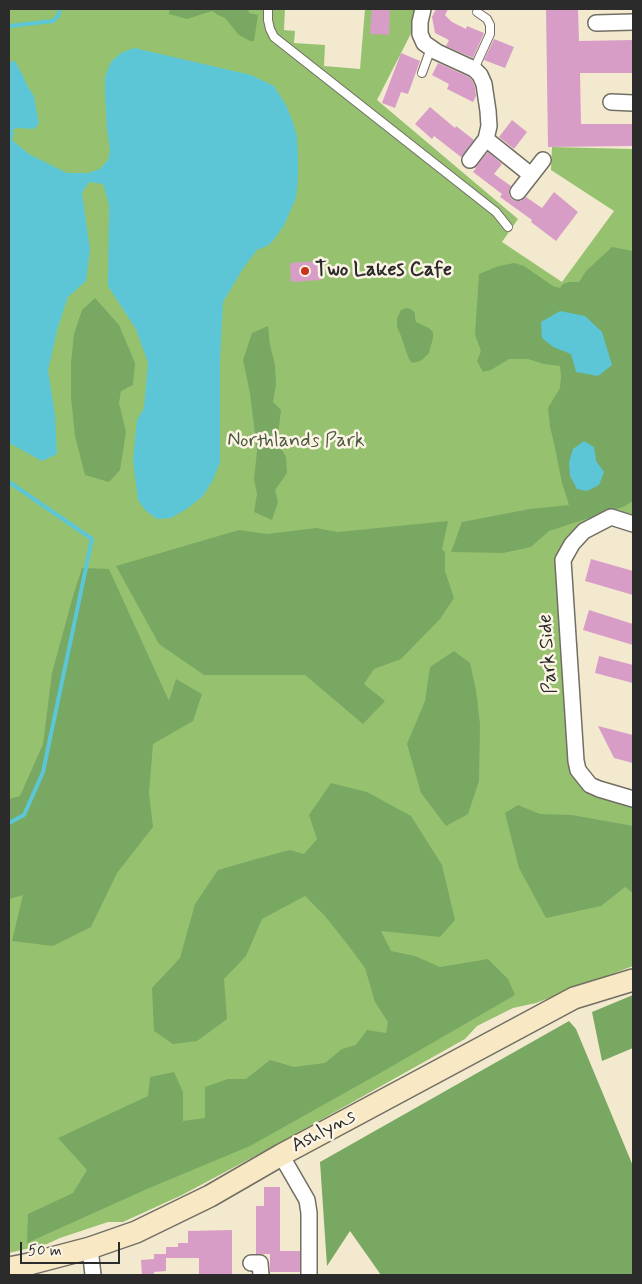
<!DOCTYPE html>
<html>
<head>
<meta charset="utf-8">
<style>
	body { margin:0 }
	#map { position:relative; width:642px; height:1284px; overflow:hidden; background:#f3e9cf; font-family:Mynerve,sans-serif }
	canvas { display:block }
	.frame { position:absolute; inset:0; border:10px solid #2b2b2b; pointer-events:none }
	.scale { position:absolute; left:20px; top:1242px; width:100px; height:22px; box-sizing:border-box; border:2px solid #2b2b2b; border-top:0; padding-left:6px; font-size:15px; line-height:18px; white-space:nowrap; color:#2b2b2b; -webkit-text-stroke:4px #fcf5e5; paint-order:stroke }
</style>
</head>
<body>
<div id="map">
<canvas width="642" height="1284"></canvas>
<div class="frame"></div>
<div class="scale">50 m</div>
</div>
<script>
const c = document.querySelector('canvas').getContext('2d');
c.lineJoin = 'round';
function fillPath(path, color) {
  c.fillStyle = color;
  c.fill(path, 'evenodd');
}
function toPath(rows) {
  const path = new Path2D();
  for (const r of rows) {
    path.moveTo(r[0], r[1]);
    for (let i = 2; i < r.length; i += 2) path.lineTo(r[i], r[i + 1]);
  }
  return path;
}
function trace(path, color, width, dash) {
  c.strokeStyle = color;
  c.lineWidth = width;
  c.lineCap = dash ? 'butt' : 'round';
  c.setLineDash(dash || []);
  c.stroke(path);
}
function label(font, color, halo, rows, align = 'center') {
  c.font = font + ' Mynerve,sans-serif';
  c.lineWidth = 5;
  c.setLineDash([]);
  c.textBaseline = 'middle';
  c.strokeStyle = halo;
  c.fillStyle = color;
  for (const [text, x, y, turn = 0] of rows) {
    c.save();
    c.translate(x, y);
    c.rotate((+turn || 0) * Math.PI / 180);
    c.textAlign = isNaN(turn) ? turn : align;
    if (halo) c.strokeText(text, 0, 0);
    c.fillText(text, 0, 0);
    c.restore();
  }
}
const green = toPath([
	[9,9,285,9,284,30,295,31,294,43,325,45,324,66,360,69,365,9,422,9,421,14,377,100,518,219,502,242,562,282,614,211,551,170,552,147,633,149,633,516,567,541,573,773,633,806,633,966,536,1003,513,1008,477,1026,465,1039,285,1140,182,1195,123,1222,108,1222,60,1238,47,1244,9,1253]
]);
const forest = toPath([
	[173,9,248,9,249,13,258,15,254,41,250,41,239,35,225,18,218,15,212,11,187,19,169,14,169,11],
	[612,247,633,251,633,501,623,507,549,531,531,547,503,553,451,552,462,522,530,509,569,505,562,483,554,443,550,427,548,408,560,388,561,376,560,366,544,364,528,359,509,359,491,370,483,372,477,361,481,351,475,335,479,274,499,266,514,263,524,266,553,286,560,288,563,284,569,282,579,282,586,271],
	[95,298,119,325,135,363,133,385,121,391,119,403,126,432,120,470,109,482,85,475,75,436,71,397,71,363,74,334,82,310],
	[406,308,411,309,415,313,415,318,416,322,429,328,433,332,433,338,429,353,422,360,417,362,412,363,409,359,407,354,401,336,397,327,397,318,401,310],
	[268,326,270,345,275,365,276,385,273,402,281,410,277,442,286,457,287,473,275,490,278,502,272,520,254,512,257,494,254,479,257,451,250,393,243,360,252,333],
	[448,521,442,549,445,552,445,571,454,598,440,619,401,659,374,669,364,684,385,701,363,724,305,675,204,675,159,644,116,566,239,530,267,534,316,528,338,532],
	[82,568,109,569,169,701,176,679,202,694,193,721,153,744,149,793,153,827,117,873,91,927,53,946,12,941,23,895,9,899,9,799,20,796,43,744,52,673,73,596],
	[454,651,470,663,476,690,480,724,479,781,468,814,446,826,421,793,407,744,425,701,430,667],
	[331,783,367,792,411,816,442,865,455,920,440,937,381,931,391,951,415,956,440,967,488,959,508,979,515,995,382,1072,250,1146,147,1189,27,1243,28,1214,73,1193,87,1170,58,1138,148,1096,150,1077,174,1072,183,1092,183,1121,205,1118,205,1087,228,1079,246,1079,270,1060,294,1067,325,1063,342,1049,356,1045,367,1030,386,1033,388,1022,375,1002,365,968,348,945,325,916,305,896,262,919,246,956,224,979,227,1019,197,1041,173,1044,154,1031,152,988,180,958,195,904,218,870,256,859,290,850,304,854,317,839,309,815],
	[518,805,540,814,572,815,633,826,633,893,625,887,601,906,546,918,519,868,505,813],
	[633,995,633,1048,602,1061,592,1012],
	[569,1021,576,1029,633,1166,633,1275,381,1275,350,1231,327,1266,320,1162]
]);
const water = toPath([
	[134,48,251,75,274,86,286,105,292,120,297,136,298,157,298,180,296,198,284,225,276,237,269,245,257,250,244,267,223,302,220,361,220,462,213,480,203,496,188,508,171,518,157,519,145,510,138,500,133,460,137,420,144,408,148,363,136,329,108,286,109,204,103,184,89,182,82,193,90,249,86,281,68,297,58,327,48,370,55,415,57,454,42,461,9,443,9,62,15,61,22,74,28,87,34,96,39,124,34,129,17,128,12,130,14,132,12,140,29,154,67,173,88,173,100,169,108,160,110,150,107,130,105,93,105,77,111,62,121,53],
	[560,311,585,316,602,332,612,365,598,376,576,372,571,354,553,347,542,338,541,322],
	[584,441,594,447,596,461,604,472,599,485,587,491,577,489,570,476,569,462,573,449]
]);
const stream = toPath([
	[10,26,53,21,58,16,60,9],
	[9,482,92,539,43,772,24,815,9,823]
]);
const building = toPath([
	[372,9,387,9,390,10,389,35,370,34],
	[436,9,448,9,445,15,452,22,466,29,467,26,484,33,473,58,446,46,449,40,435,33,432,17],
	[546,9,578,9,579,41,633,40,633,73,580,73,581,124,633,124,633,146,548,147],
	[494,39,514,47,505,68,484,60],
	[401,53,420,61,408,94,401,92,395,108,382,103],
	[438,63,469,77,472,80,475,87,476,96,473,102,447,89,449,84,432,75],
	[430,107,455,128,456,126,474,140,461,157,434,136,432,139,415,124],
	[512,120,527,132,514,149,499,137],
	[488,152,502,164,494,174,511,186,509,190,509,195,513,200,517,201,521,201,526,197,542,208,554,192,578,212,556,241,531,222,532,220,500,197,502,194,473,172,476,168,475,168],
	[320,261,321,280,291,282,290,263],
	[591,559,633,571,633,595,585,581],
	[589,610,633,624,633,645,583,630],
	[599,656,633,665,633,683,595,673],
	[598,726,633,735,633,763,614,758],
	[264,1187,280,1187,280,1251,300,1251,300,1272,270,1272,270,1254,256,1254,256,1206,264,1206],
	[232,1230,232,1275,199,1275,199,1258,166,1258,166,1247,178,1247,178,1243,188,1243,188,1231],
	[154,1254,166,1254,166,1271,154,1272,154,1275,142,1275,141,1260,154,1259]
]);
const lane = toPath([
	[268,9,268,20,270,29,274,37,496,212,508,227],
	[474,69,490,34,490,25,487,19,477,12],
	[422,73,431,48]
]);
const street = toPath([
	[423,9,420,22,420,34,424,43,437,52,474,69,480,75,484,84,488,111,489,126,486,139,470,160],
	[596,23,633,22],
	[611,102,633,103],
	[486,139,531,175],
	[518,192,543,160],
	[633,524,611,517,584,531,572,544,563,560,576,761,578,770,590,785,599,789,633,799],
	[281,1155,307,1200,309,1213,309,1275],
	[90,1248,93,1275],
	[251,1263,260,1263,261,1275]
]);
const secondary = toPath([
	[9,1268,29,1264,90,1248,136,1232,210,1196,281,1155,574,998,633,980]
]);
const markers = [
	[305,271,5,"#c8321e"]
];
const poiNames = [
	["Two Lakes Cafe",315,271]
];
const parkNames = [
	["Northlands Park",296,442]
];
const streetNames = [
	["Park Side",549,654,-94],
	["Ashlyns",324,1132,-28]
];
fillPath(green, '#96c270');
fillPath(forest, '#78a862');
fillPath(water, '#5cc6d7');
trace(stream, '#5cc6d7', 4);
fillPath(building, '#d89dc6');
trace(lane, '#716e64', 10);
trace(street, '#716e64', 18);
trace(secondary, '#716e64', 24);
trace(lane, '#fff', 8);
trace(street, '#fff', 15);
trace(secondary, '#f8e8c3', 21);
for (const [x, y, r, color] of markers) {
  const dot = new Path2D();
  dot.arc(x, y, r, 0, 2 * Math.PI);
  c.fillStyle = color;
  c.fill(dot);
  trace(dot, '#fcf5e5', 2);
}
label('bold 20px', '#2b2b2b', '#fcf5e5', poiNames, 'left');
label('20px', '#4b5840', '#fcf5e5', parkNames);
label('20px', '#2b2b2b', '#fcf5e5', streetNames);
</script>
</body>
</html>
